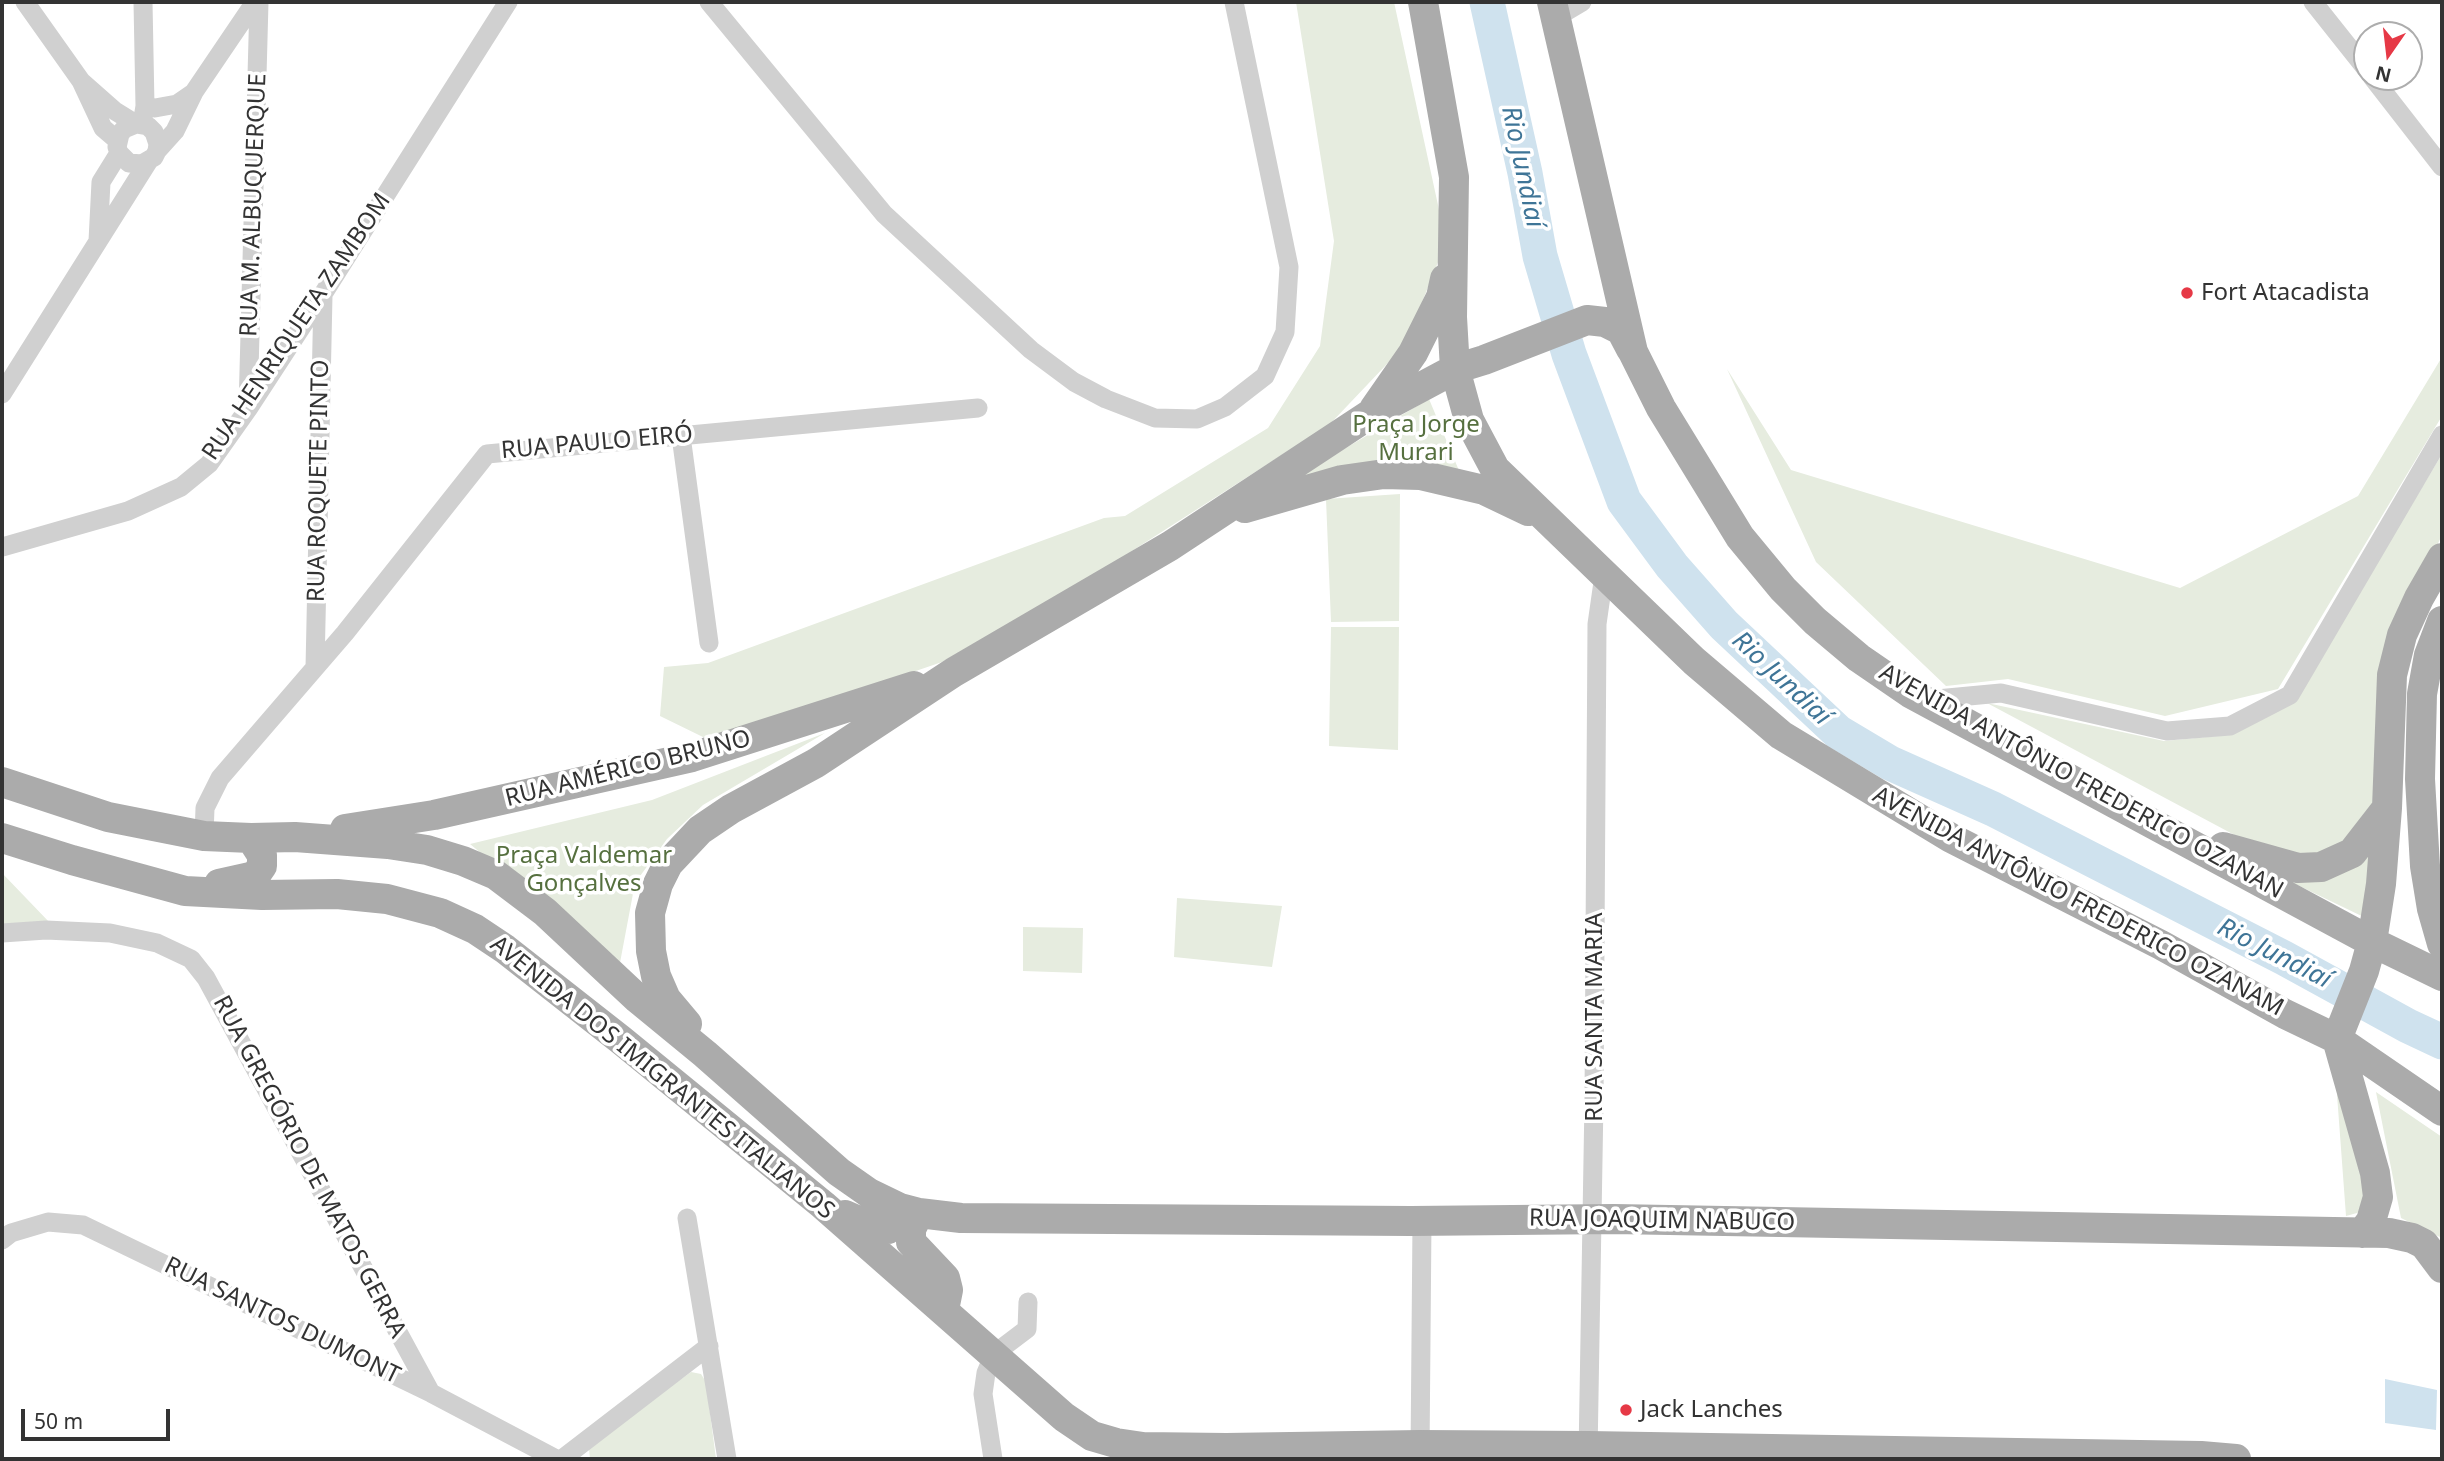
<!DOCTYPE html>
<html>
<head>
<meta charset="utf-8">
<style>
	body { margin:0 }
	#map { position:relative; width:2444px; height:1461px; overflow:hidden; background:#fff; font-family:"Noto Sans",sans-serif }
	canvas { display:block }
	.frame { position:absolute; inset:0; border:4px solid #333; pointer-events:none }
	.north { position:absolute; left:2353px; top:21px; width:70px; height:70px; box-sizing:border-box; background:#fff; border:2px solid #adadad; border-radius:50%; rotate:194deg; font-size:19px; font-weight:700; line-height:28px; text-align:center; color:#333 }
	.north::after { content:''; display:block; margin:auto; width:24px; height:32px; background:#e63946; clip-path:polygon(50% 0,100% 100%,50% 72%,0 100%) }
	.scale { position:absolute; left:21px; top:1409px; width:149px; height:32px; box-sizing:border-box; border:4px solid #333; border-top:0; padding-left:9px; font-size:21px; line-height:24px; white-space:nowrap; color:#333; -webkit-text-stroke:5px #fff; paint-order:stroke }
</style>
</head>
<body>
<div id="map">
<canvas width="2444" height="1461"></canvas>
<div class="frame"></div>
<div class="north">N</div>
<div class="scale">50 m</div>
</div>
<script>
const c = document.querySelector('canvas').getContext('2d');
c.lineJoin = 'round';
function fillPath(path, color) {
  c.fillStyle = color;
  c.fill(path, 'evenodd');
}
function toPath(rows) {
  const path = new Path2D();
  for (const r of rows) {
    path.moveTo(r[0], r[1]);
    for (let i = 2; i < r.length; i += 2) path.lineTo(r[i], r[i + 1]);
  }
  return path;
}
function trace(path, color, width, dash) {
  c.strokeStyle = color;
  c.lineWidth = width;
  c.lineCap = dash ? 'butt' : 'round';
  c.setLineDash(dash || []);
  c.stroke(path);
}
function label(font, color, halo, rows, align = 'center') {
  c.font = font + ' "Noto Sans",sans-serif';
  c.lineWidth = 7;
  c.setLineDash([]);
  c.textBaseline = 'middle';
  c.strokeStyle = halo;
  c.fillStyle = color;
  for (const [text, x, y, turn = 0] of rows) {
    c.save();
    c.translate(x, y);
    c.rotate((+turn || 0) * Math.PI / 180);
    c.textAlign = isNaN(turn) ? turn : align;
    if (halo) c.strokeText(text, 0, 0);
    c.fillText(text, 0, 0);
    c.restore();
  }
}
const green = toPath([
	[1296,2,1394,2,1446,242,1405,345,1330,424,1107,567,942,662,735,733,705,738,660,716,664,667,708,663,1104,518,1125,516,1268,428,1320,346,1334,241],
	[2442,357,2442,416,2278,689,2165,716,2008,679,1946,686,1816,562,1727,369,1791,470,2180,588,2358,496],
	[1429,399,1460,473,1288,482],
	[2442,454,2442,535,2383,659,2378,807,2345,848,2303,857,2257,847,1987,703,2164,741,2229,735,2293,702],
	[1400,494,1399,621,1331,622,1326,499],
	[1331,627,1399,627,1398,750,1329,746],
	[825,733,703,805,667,839,635,883,619,968,470,844,652,800],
	[2379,828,2370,920,2241,858,2296,872],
	[2,873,51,924,2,928],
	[1177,898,1282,906,1272,967,1174,957],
	[1023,927,1083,928,1082,973,1023,971],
	[2336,1081,2349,1105,2367,1205,2357,1213,2346,1216],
	[2376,1092,2442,1137,2442,1240,2440,1237,2401,1218],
	[691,1372,701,1374,706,1382,716,1459,590,1459,589,1448,594,1441]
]);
const water = toPath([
	[2385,1379,2437,1390,2436,1430,2385,1423]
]);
const river = toPath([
	[1487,2,1525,173,1540,256,1569,354,1624,501,1672,566,1724,625,1838,732,1890,763,1993,809,2284,958,2408,1026,2442,1042]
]);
const street = toPath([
	[25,2,81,81,103,128,117,140],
	[709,2,884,214,1031,350,1074,382,1106,399,1155,418,1197,419,1225,407,1265,376,1285,332,1289,267,1234,2],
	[2313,2,2367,70],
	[1555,18,1582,2],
	[2372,77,2442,167],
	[81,81,115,111,136,124,148,126,154,132,158,144,157,151,154,157,142,164,129,163,119,153,117,147,120,134,124,129,136,124],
	[145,106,155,108,177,104,193,93],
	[142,124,145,106,143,2],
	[157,151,175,131,194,92,255,2],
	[98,241,101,182,119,153],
	[2,394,148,162],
	[248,408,259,2],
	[681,436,709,643],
	[2,547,128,511,181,487,209,464,248,409,323,294,508,2],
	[315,668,323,295],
	[1926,700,2001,693,2167,731,2230,726,2290,695,2442,435],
	[204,836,205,808,220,778,345,633,487,454,978,408],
	[2,933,46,930,110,933,157,943,191,959,206,978,431,1393],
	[687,1218,727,1459],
	[2,1240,11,1233,48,1222,83,1225,431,1393,556,1459],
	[1420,1455,1422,1221],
	[1588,1455,1594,1100,1597,624,1604,575],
	[562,1459,709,1346],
	[993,1459,983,1394,986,1373,994,1354,1027,1329,1028,1302]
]);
const primary = toPath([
	[1423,2,1454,177,1452,317,1455,369,1469,420,1495,469,1694,661,1781,735,1951,838,2161,945,2285,1014,2337,1039,2442,1111],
	[1552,2,1633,352,1661,408,1740,537,1783,589,1815,621,1859,658,1910,693,2372,942,2442,976],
	[1374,409,1413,353,1441,297,1445,279],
	[1245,508,1342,480,1384,474,1420,475,1484,490,1528,511],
	[2442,621,2429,655,2422,694,2420,779,2425,866,2432,909,2442,944],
	[2,782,108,817,204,836,251,838,295,837,388,844,427,850,463,861,496,875,545,912,638,999,705,1054,839,1172,869,1193,900,1208,919,1213,961,1218,1411,1221,1614,1219,2389,1233,2412,1238,2424,1244,2442,1268],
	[345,829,434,815,692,757,914,686],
	[2,838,72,860,185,891,262,895,337,894,387,899,440,913,475,929,505,949,621,1040,823,1205,1064,1417,1092,1436,1116,1443,1143,1447,1226,1448,1420,1445,1588,1446,2201,1456,2236,1459],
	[2223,847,2298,868,2321,867,2352,853,2387,808],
	[219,884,255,876,262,866,262,855,251,838],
	[687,1024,666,999,656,976,651,951,650,913,658,884,668,864,700,830,731,809,816,763,954,672,1170,546,1369,415,1455,369,1484,360,1587,320,1605,322,1621,330,1631,349],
	[919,1213,911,1229,911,1242,945,1278,948,1290,944,1310],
	[845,1215,877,1229,888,1229,894,1222,900,1208],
	[2362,1233,2371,1221,2378,1197,2375,1173,2337,1039,2364,971,2372,942,2381,884,2387,808,2392,675,2402,635,2419,598,2442,558]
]);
const markers = [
	[2187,293,7,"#e63946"],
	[1626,1410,7,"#e63946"]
];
const streetNames = [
	["RUA M. ALBUQUERQUE",254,205,-88],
	["RUA HENRIQUETA ZAMBOM",297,327,-56],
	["RUA PAULO EIRÓ",597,443,-5],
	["RUA ROQUETE PINTO",319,481,-89],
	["RUA AMÉRICO BRUNO",628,769,-14],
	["AVENIDA ANTÔNIO FREDERICO OZANAN",2081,782,29],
	["AVENIDA ANTÔNIO FREDERICO OZANAM",2078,902,28],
	["RUA SANTA MARIA",1595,1017,-90],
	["AVENIDA DOS IMIGRANTES ITALIANOS",662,1078,39],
	["RUA GREGÓRIO DE MATOS GERRA",309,1167,62],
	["RUA JOAQUIM NABUCO",1662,1221,1],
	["RUA SANTOS DUMONT",282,1321,26]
];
const poiNames = [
	["Fort Atacadista",2201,293],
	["Jack Lanches",1640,1410]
];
const parkNames = [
	["Praça Jorge",1416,425],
	["Murari",1416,453],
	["Praça Valdemar",584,856],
	["Gonçalves",584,884]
];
const waterNames = [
	["Rio Jundiaí",1522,167,78],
	["Rio Jundiaí",1781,679,43],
	["Rio Jundiaí",2274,954,27]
];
fillPath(green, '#e6ecdf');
fillPath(water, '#cfe2ee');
trace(river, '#cfe2ee', 35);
trace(street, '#d0d0d0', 19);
trace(primary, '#ababab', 30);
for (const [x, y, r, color] of markers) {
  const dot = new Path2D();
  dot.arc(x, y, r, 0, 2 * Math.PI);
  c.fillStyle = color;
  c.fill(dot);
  trace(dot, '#fff', 2.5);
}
label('24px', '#333', '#fff', streetNames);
label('24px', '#333', '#fff', poiNames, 'left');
label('24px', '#56703f', '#fff', parkNames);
label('italic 26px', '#3f7597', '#fff', waterNames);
</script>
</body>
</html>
